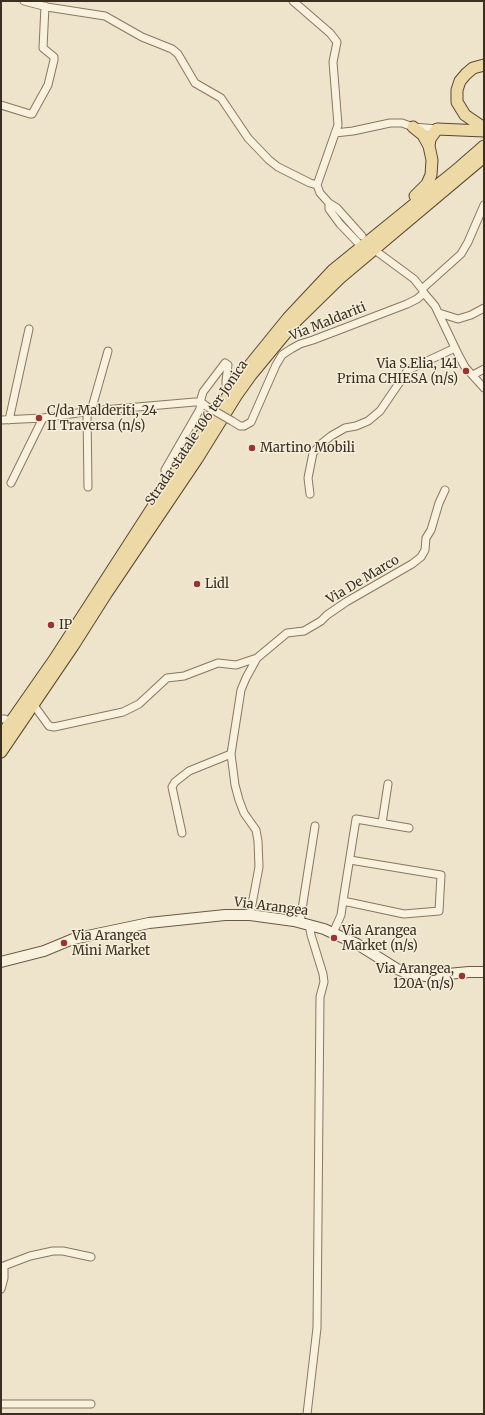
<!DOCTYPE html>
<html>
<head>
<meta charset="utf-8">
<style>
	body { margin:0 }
	#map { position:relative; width:485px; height:1415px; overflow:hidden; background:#ede4cb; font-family:Merriweather,serif }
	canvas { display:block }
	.frame { position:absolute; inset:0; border:2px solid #3b2f22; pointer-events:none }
</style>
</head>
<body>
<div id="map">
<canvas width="485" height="1415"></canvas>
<div class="frame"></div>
</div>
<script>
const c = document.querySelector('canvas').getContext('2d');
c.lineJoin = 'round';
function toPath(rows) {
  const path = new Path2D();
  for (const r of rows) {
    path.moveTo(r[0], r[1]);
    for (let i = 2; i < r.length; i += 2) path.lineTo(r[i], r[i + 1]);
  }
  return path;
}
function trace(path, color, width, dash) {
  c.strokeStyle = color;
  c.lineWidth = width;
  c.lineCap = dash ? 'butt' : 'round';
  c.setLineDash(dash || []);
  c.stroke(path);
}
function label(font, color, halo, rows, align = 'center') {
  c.font = font + ' Merriweather,serif';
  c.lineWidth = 3;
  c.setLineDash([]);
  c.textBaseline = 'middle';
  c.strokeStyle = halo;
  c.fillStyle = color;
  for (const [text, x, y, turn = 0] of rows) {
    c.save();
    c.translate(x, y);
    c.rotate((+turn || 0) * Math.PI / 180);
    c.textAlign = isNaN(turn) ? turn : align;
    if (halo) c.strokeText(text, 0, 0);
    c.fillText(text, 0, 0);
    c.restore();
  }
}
const street = toPath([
	[24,1,47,7,105,16,142,37,172,49,178,54,195,83,221,98,248,138,269,160,278,167,310,183,317,185],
	[293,1,330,33,337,42,333,62,338,125,317,185],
	[1,105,30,114,32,114,48,85,54,60,54,57,43,48,45,6],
	[335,133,353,131,390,123,402,123,413,127,437,129],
	[317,185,320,193,329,203,337,208,362,236],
	[329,203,329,209,340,224,361,246],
	[376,251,414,279,422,289,424,293,435,306,459,356,465,367,484,388],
	[422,289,461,254,468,242,484,205],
	[439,313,458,319,471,315,484,308],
	[473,375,484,369],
	[91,411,108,351],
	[87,412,88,487],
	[1,420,43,418,91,411,195,402,201,402,206,406],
	[9,420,29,329],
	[232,421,240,426,244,426,251,422,276,365,282,355,291,349,300,344,313,340,407,304,417,299,424,293],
	[11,483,43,418],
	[167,485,165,470,200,409,201,399,203,392,225,363,228,365,226,381,226,386,231,389],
	[310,494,308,478,313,453,321,444,331,436,345,428,356,426,368,421,380,411,408,370,455,348],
	[33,704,49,726,54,727,123,712,139,704,167,678,184,676,218,663,236,665,257,658],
	[1,719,5,719,10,722],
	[382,823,388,784],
	[182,833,172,787,175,782,189,771,231,754],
	[343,901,404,914,439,911,441,875,350,860],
	[250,915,259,867,258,841,256,830,244,813,239,800,235,785,231,754,241,690,246,678,257,658,287,633,304,631,321,621,327,615,346,602,412,564,421,557,425,550,426,538,431,530,439,503,445,490],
	[300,922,315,826],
	[333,933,341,915,343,901,356,819,409,828],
	[1,1267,30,1256,53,1251,63,1251,91,1257],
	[1,1289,4,1278,4,1266],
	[1,1404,91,1404],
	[307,1414,317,1328,320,997,324,982,323,974,311,935,309,924]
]);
const secondary = toPath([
	[1,962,44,951,73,939,149,923,225,915,250,915,294,921,324,929,357,944,397,969,407,973,426,976,469,972,484,972]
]);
const primary = toPath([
	[484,65,473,68,466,74,460,81,457,90,457,102,465,115,484,128],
	[413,127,423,135,429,146,432,160,431,175,427,184,415,196],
	[429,146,430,139,437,129,484,131],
	[1,736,54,660,167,485,245,371,288,318,333,270,460,167,484,146],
	[1,752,73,646,106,594,197,459,236,396,251,375,294,323,340,278,484,157]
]);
const streetBridge = toPath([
	[206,406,232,421]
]);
const markers = [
	[466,371,4,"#953633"],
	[39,418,4,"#953633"],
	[252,448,4,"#953633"],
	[197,584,4,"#953633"],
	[51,625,4,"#953633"],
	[334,938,4,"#953633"],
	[64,943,4,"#953633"],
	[462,976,4,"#953633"]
];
const streetNames = [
	["Via Maldariti",328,322,-22],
	["Strada statale 106 ter Jonica",197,433,-56],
	["Via De Marco",363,580,-31],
	["Via Arangea",271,907,7]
];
const poiNames = [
	["Via S.Elia, 141",458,364,"right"],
	["Prima CHIESA (n/s)",458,379,"right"],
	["C/da Malderiti, 24",47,411],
	["II Traversa (n/s)",47,426],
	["Martino Mobili",260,448],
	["Lidl",205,584],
	["IP",59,625],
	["Via Arangea",342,931],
	["Market (n/s)",342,946],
	["Via Arangea",72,936],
	["Mini Market",72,951],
	["Via Arangea,",454,969,"right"],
	["120A (n/s)",454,984,"right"]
];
trace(street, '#897760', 9);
trace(secondary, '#6b5943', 12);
trace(primary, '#584633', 13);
trace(street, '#f8f1de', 7);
trace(secondary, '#f8f1de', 10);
trace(primary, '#edd9a6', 11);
trace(streetBridge, '#897760', 9, []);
trace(streetBridge, '#f8f1de', 7);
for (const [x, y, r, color] of markers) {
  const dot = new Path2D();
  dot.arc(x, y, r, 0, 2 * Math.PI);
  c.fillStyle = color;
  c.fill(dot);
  trace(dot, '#f5eeda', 1.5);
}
label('13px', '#3b2f22', '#f5eeda', streetNames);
label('13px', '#3b2f22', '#f5eeda', poiNames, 'left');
</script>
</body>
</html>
